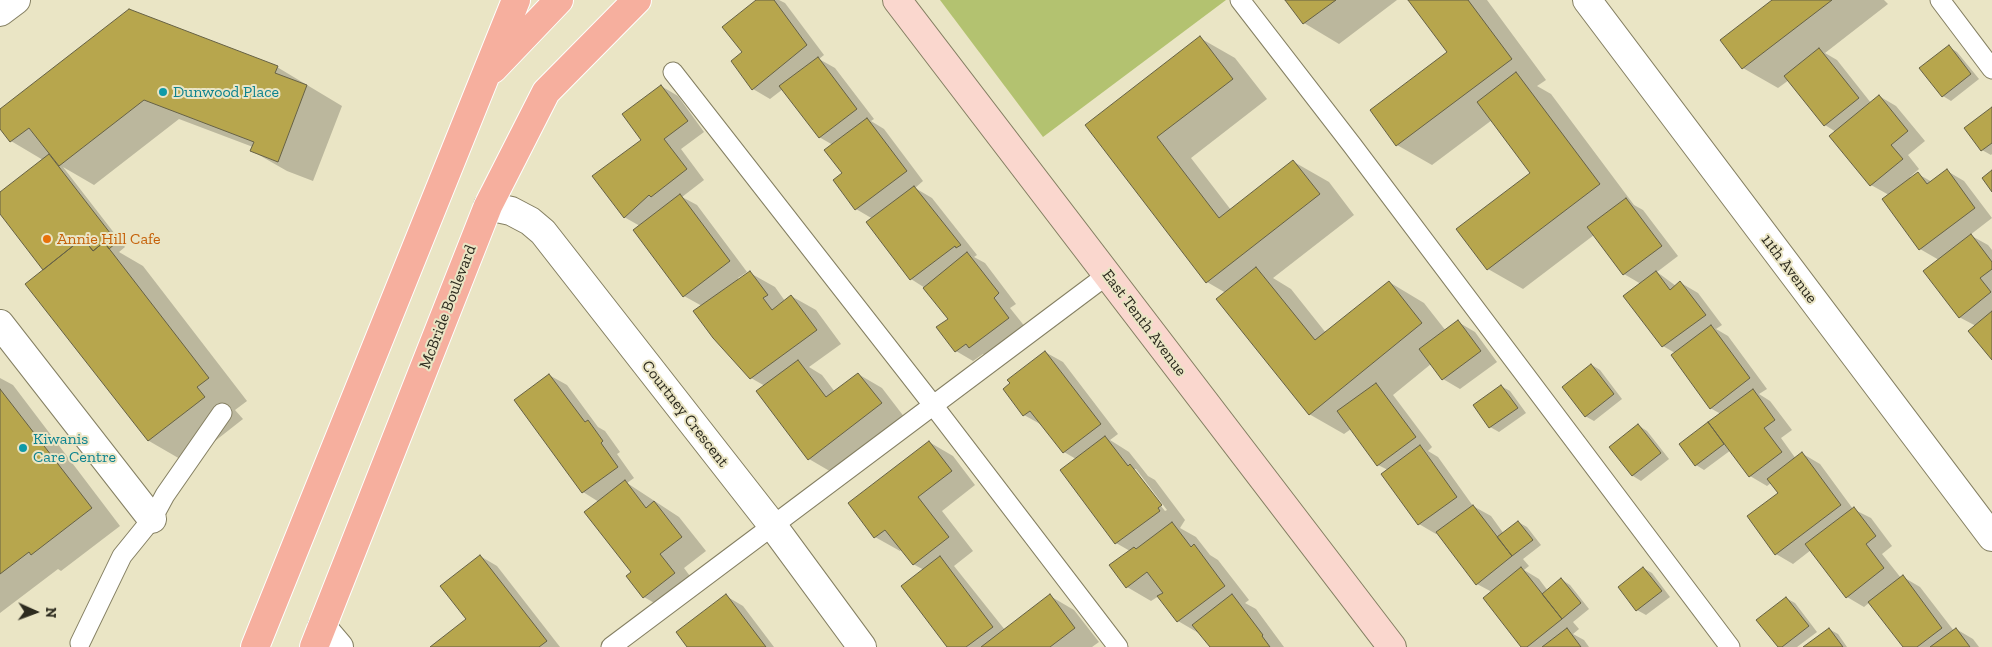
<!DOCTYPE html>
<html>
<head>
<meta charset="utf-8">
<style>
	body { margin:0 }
	#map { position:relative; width:1992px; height:647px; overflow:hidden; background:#eae5c5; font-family:"Zilla Slab",serif }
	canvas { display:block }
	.north { position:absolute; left:10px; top:587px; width:50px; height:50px; -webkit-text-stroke:4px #eae5c5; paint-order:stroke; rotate:92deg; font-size:14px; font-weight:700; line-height:20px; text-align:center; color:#2d2b1f }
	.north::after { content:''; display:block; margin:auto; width:18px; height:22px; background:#2d2b1f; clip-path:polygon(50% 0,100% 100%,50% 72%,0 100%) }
</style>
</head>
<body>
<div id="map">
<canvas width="1992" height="647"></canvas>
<div class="north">N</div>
</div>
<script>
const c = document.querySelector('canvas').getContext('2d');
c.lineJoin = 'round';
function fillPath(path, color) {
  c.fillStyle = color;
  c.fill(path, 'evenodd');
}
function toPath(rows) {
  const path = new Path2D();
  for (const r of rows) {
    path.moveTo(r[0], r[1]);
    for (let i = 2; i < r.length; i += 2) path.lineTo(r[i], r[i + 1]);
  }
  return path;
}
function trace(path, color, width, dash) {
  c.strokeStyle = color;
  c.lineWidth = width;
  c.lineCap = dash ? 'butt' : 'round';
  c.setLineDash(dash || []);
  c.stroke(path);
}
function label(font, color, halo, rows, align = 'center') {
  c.font = font + ' "Zilla Slab",serif';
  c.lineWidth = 4;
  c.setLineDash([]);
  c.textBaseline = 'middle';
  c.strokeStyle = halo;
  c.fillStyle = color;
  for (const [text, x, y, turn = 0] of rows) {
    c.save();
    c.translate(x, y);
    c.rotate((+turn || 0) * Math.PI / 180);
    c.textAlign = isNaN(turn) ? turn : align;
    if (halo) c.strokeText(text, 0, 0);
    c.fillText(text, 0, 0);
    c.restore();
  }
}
const green = toPath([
	[940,0,1226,0,1043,137]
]);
const shadow = toPath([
	[758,0,779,0,785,3,824,55,819,59,835,68,874,119,871,121,884,129,923,181,915,188,932,198,977,255,974,257,985,263,1016,304,1010,308,1026,328,988,357,983,354,973,361,956,351,938,328,949,319,925,288,911,279,873,219,856,209,833,145,819,137,783,89,770,99,753,89,743,52],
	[1287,0,1397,0,1339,44,1304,23],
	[1410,0,1487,0,1546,80,1537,86,1551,94,1634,205,1643,210,1678,256,1657,272,1676,286,1681,283,1698,293,1722,325,1716,329,1728,336,1767,389,1759,394,1770,401,1792,430,1781,438,1796,459,1803,454,1820,464,1853,509,1871,518,1892,546,1882,554,1901,578,1903,577,1920,587,1954,631,1956,629,1973,639,1979,647,1904,647,1870,602,1864,607,1847,597,1811,550,1793,564,1776,554,1779,494,1771,483,1767,486,1750,476,1731,450,1704,470,1696,465,1680,445,1721,414,1710,408,1675,353,1663,346,1641,284,1624,274,1594,235,1523,289,1488,269,1532,174,1492,120,1432,165,1397,145,1449,53],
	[1774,0,1884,0,1888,4,1825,53,1837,60,1871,103,1879,96,1896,106,1925,141,1908,155,1919,169,1910,177,1911,179,1918,174,1932,182,1947,171,1964,181,1992,218,1970,235,1988,245,1992,250,1992,358,1976,326,1959,317,1939,260,1920,249,1889,195,1871,185,1836,132,1825,125,1789,80,1778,88,1743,68],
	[1200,38,1235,58,1267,99,1191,158,1231,210,1294,162,1329,182,1354,215,1273,278,1291,289,1326,333,1389,282,1424,303,1446,331,1458,322,1475,332,1497,362,1460,389,1443,379,1431,364,1393,395,1432,447,1428,451,1438,457,1473,506,1491,516,1504,534,1518,522,1527,527,1541,545,1523,559,1529,566,1524,570,1539,579,1548,591,1561,579,1570,585,1589,609,1573,622,1579,629,1573,634,1584,640,1589,647,1522,647,1492,592,1477,584,1438,533,1436,534,1419,524,1383,474,1388,470,1378,465,1351,429,1344,434,1309,414,1226,293,1207,282,1087,126],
	[1949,47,1957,52,1979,79,1951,101,1943,96],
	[277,67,342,106,313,181,287,171,252,151,253,147,179,119,94,185,63,167,125,247,119,252,143,266,247,401,235,410,243,419,187,463,149,441,27,284,46,270,0,212,0,194,43,160,11,141,0,127,0,110],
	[661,86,678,96,704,132,681,149,704,180,682,197,697,205,747,272,738,278,739,280,750,273,775,287,785,301,791,296,816,310,841,344,809,367,822,375,835,392,858,374,882,388,905,418,833,473,809,459,765,386,751,378,714,337,702,306,684,296,640,226,624,217,643,140],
	[1992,108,1992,154,1991,155,1982,150],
	[1045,352,1063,362,1118,434,1110,440,1129,452,1148,476,1155,480,1185,520,1180,528,1196,537,1210,555,1218,560,1249,600,1245,603,1256,609,1284,647,1211,647,1202,635,1178,621,1159,596,1151,601,1127,587,1111,566,1130,551,1116,543,1076,459,1064,452,1042,425,1024,415,1004,389],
	[1132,469,1136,469,1167,510,1165,511],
	[1592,365,1600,370,1622,399,1594,421,1585,416],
	[549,375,567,385,598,427,605,431,620,452,617,454,634,478,627,483,679,517,706,551,684,568,698,587,668,611,644,597,599,502,583,492],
	[0,378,13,385,120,526,61,571,58,569,0,613],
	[1501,386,1510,391,1526,413,1499,432,1490,427,1474,405],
	[1638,425,1647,431,1669,459,1641,481,1633,476],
	[929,442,953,456,975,485,942,511,973,551,954,566,1005,630,1050,596,1074,610,1099,642,1092,647,949,647,924,570,913,564,902,549,900,551,875,537,850,503],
	[480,556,497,566,560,647,432,647,468,619],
	[1643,568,1652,573,1670,597,1646,615,1637,610,1620,587],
	[726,596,743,606,774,647,688,647],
	[1786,598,1795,603,1817,632,1797,647,1779,647],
	[1829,629,1838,634,1847,647,1805,647]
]);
const building = toPath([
	[756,0,774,0,807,45,752,90,731,61,742,52,722,27,756,0],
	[1285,0,1336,0,1303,24,1285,0],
	[1408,0,1468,0,1512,59,1396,146,1370,110,1447,52,1408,0],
	[1772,0,1832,0,1742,69,1720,40,1772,0],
	[129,9,278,66,275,73,307,85,278,162,250,151,254,142,144,100,59,166,29,128,10,142,0,129,0,109,129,9],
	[1200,36,1233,79,1157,137,1219,218,1293,160,1320,194,1206,283,1085,125,1200,36],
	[1949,45,1971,74,1942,97,1919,68,1949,45],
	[1819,48,1859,98,1824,126,1784,76,1819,48],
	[818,57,857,109,819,138,779,86,818,57],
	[1516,72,1600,184,1487,270,1456,229,1530,173,1477,102,1516,72],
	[661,85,688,121,664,139,687,169,651,197,649,195,624,218,592,176,641,140,622,114,661,85],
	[1879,95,1908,131,1891,145,1903,159,1870,186,1829,136,1879,95],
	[1992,107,1992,143,1981,151,1964,128,1992,107],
	[867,118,907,171,855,210,833,180,842,173,824,150,867,118],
	[49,154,117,242,109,249,104,242,93,251,83,238,43,270,0,214,0,192,49,154],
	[1947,169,1975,208,1919,250,1882,199,1918,172,1927,184,1947,169],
	[1992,170,1992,192,1982,178,1992,170],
	[914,186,961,245,956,248,955,246,910,280,866,222,914,186],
	[680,194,730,261,683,297,633,230,680,194],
	[1626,198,1662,246,1623,275,1587,227,1626,198],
	[1971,234,1992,262,1992,269,1980,278,1991,292,1959,318,1923,271,1971,234],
	[83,238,93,251,104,242,209,378,197,387,205,397,148,441,25,284,83,238],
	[967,252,999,293,994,298,1009,318,969,348,966,344,955,352,936,327,948,319,923,288,967,252],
	[1256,267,1315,340,1389,281,1422,323,1309,415,1216,299,1256,267],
	[750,271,768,295,763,298,772,310,791,295,817,330,750,379,713,338,693,311,750,271],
	[1656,271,1670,290,1680,281,1706,315,1662,347,1623,296,1656,271],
	[1992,311,1992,360,1968,331,1992,311],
	[1458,320,1481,351,1442,380,1419,349,1458,320],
	[1711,325,1750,378,1710,409,1671,355,1711,325],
	[1045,351,1101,424,1063,453,1030,411,1023,416,1003,389,1010,383,1007,380,1045,351],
	[798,360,826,397,858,373,882,403,808,460,756,391,798,360],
	[1591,364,1614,394,1585,417,1562,387,1591,364],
	[549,374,585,422,588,420,603,441,601,443,618,467,582,493,514,400,549,374],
	[1376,383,1416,437,1377,466,1337,411,1376,383],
	[1501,385,1518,408,1489,428,1473,405,1501,385],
	[0,389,92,508,31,555,29,552,0,574,0,389],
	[1753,389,1775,420,1764,428,1782,452,1749,477,1708,422,1753,389],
	[1708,422,1724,444,1695,466,1679,444,1708,422],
	[1638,424,1661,453,1632,476,1609,447,1638,424],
	[1105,436,1128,466,1130,464,1162,505,1158,508,1160,511,1115,544,1060,470,1105,436],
	[929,441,952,471,918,497,949,537,913,565,885,530,874,538,848,503,929,441],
	[1420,445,1457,497,1418,525,1381,474,1420,445],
	[1802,452,1841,505,1775,555,1747,516,1778,493,1767,479,1802,452],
	[625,480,646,508,654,501,682,537,660,554,675,573,643,598,626,576,631,572,584,512,625,480],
	[1473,505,1512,556,1476,585,1436,532,1473,505],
	[1854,507,1876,536,1866,544,1884,568,1846,598,1805,544,1854,507],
	[1518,521,1533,540,1512,556,1497,537,1518,521],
	[1172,522,1191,547,1194,544,1225,586,1177,622,1157,596,1163,593,1147,572,1126,588,1109,565,1134,547,1136,549,1172,522],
	[480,555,547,641,539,647,430,647,466,619,440,586,480,555],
	[940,556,993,627,966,647,947,647,901,586,940,556],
	[1521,567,1562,619,1527,647,1521,647,1483,598,1521,567],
	[1643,567,1662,591,1636,611,1618,587,1643,567],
	[1903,575,1942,628,1917,647,1903,647,1868,602,1903,575],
	[1561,578,1581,603,1562,619,1542,594,1561,578],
	[726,594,766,647,687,647,676,632,726,594],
	[1050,594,1075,628,1050,647,981,647,1050,594],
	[1232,594,1263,635,1262,636,1270,647,1210,647,1192,625,1232,594],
	[1786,597,1809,626,1782,647,1778,647,1756,620,1786,597],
	[1567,628,1581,647,1542,647,1567,628],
	[1829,628,1843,647,1803,647,1829,628],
	[1956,628,1970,647,1930,647,1956,628]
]);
const lane = toPath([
	[1240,0,1352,145,1730,647],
	[1940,0,1992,69],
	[673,72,933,405,1118,647],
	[80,643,122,556,152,519,165,495,222,413],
	[611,647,1107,275]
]);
const street = toPath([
	[1587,0,1992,537],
	[0,12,16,0],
	[488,206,511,211,530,221,543,232,773,526,862,647],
	[0,324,152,519],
	[322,627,339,647]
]);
const secondary = toPath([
	[897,0,1392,647]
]);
const primary = toPath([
	[493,69,559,0],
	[255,647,516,0],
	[314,647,488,206,546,92,637,0]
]);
const markers = [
	[163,92,5,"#0f9aa8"],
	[47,239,5,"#e8710a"],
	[23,448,5,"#0f9aa8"]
];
const cultureNames = [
	["Dunwood Place",173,92],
	["Kiwanis",33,439],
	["Care Centre",33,457]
];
const foodNames = [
	["Annie Hill Cafe",57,239]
];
const streetNames = [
	["11th Avenue",1789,269,53],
	["McBride Boulevard",448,307,-69],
	["East Tenth Avenue",1144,323,53],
	["Courtney Crescent",685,414,52]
];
fillPath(green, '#b3c270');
fillPath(shadow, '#0003');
fillPath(building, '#b7a64d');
trace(building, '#666145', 1);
trace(lane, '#847f62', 21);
trace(street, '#847f62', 30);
trace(secondary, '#847f62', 30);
trace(primary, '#fff', 30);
trace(lane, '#fff', 19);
trace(street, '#fff', 28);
trace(secondary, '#fad7ce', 28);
trace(primary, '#f6af9e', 28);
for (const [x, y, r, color] of markers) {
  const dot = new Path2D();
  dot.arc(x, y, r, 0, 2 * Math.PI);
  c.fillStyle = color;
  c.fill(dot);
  trace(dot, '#eae5c5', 2);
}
label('16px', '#0d838f', '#eae5c5', cultureNames, 'left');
label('16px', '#c56008', '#eae5c5', foodNames, 'left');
label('16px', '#2d2b1f', '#eae5c5', streetNames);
</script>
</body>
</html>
